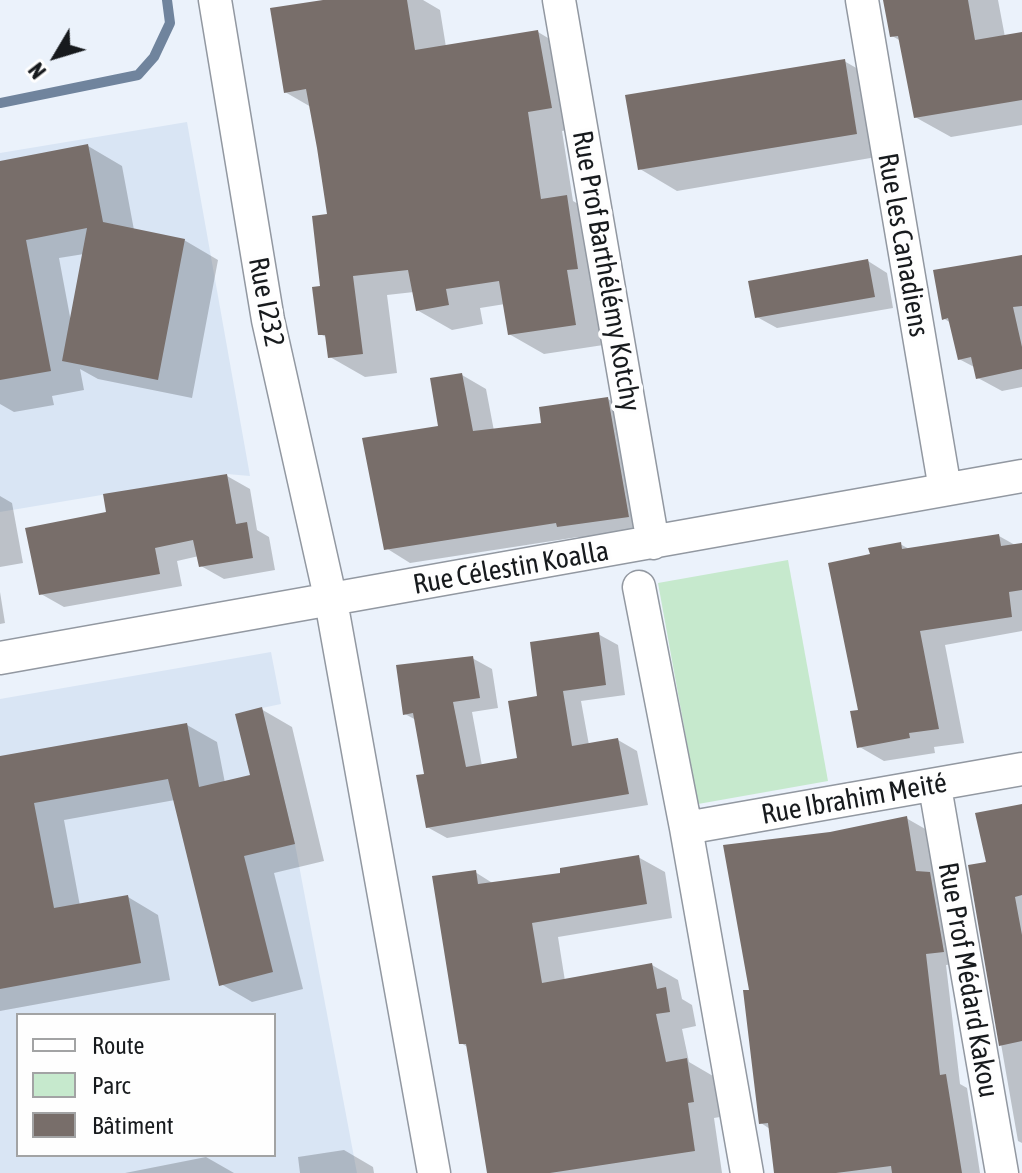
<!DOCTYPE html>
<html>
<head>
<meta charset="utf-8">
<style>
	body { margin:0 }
	#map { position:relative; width:1022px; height:1173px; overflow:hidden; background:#ebf2fb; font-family:"Asap Condensed",sans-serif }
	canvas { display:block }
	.legend { position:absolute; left:16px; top:1013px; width:260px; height:144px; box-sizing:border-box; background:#fefefe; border:2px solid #a2a3a4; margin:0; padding:10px 14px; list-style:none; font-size:24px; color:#171a1d }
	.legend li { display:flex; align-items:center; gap:16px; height:40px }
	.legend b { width:40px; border:2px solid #a2a3a4 }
	.north { position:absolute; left:16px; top:16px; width:80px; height:80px; -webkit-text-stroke:6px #fefefe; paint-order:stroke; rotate:232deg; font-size:22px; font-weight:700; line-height:32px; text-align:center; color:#171a1d }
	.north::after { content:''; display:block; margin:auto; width:28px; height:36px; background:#171a1d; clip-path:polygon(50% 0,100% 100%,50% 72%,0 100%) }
</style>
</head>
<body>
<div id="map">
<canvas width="1022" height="1173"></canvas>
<ul class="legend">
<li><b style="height:10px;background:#fff"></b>Route</li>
<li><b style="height:22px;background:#c6e9cd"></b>Parc</li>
<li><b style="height:22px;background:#786e6a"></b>Bâtiment</li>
</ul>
<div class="north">N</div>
</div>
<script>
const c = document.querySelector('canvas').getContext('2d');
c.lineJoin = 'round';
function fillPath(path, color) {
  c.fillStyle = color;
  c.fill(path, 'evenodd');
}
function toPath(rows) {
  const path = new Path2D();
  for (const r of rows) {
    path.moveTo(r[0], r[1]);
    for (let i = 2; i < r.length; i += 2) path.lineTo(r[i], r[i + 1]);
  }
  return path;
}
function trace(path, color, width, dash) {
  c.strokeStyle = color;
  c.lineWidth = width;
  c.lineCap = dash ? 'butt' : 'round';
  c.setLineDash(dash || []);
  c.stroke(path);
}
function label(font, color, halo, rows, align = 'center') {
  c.font = font + ' "Asap Condensed",sans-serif';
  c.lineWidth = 8;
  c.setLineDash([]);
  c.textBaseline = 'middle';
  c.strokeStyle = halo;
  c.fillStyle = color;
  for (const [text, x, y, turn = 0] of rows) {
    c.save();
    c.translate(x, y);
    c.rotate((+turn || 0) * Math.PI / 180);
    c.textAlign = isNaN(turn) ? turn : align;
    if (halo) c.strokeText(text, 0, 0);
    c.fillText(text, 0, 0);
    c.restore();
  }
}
const built = toPath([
	[187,122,250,476,227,474,0,512,0,153],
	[271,652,281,704,262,708,295,844,357,1173,0,1173,0,699],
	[18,1015,274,1015,274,1155,18,1155]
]);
const green = toPath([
	[788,560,828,781,698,804,658,583]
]);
const shadow = toPath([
	[336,0,423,0,440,10,446,47,538,32,573,53,586,127,562,131,573,201,601,217,610,344,544,354,509,334,505,304,480,308,483,324,452,330,417,310,414,292,387,295,397,373,365,377,330,357,328,338,320,334,329,216,311,107,285,92],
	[885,0,998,0,1005,37,1022,34,1022,125,951,137,915,117,901,41,892,36],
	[844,61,881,82,894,154,677,191,640,169],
	[88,146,122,166,134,230,184,240,218,260,192,398,98,379,80,369,84,390,52,396,54,405,14,412,0,404,0,163],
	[84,254,71,322,59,258],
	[1022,257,1022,387,1002,391,978,378,976,368,959,359,951,323,943,318],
	[868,261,887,273,893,308,777,328,757,317],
	[462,375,486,389,494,431,544,425,608,399,632,413,653,530,583,540,578,537,410,563,386,548],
	[227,476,250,489,257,530,269,537,275,570,224,579,201,566,199,556,177,561,182,586,64,607,41,594,108,513],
	[0,496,12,503,23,563,0,567],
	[999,536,1015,545,1022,544,1022,631,945,645,964,743,934,747,935,753,884,761,858,746,872,556,900,544,911,550],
	[0,592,5,623,0,624],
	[598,634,618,645,625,695,581,701,589,745,618,740,637,751,648,805,447,838,427,827,426,776,416,720,405,714,472,658,492,669,498,708,472,712,482,766,519,760,540,698],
	[261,709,292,727,324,861,274,873,303,989,252,1002,221,984,175,800,64,820,80,906,128,897,158,915,170,980,0,1011,0,758,187,725,217,742,225,783,253,776],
	[1022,807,1022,1143,1018,1141,970,867,988,864],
	[906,818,927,830,964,963,946,965,960,1084,967,1088,980,1173,776,1173,770,1129,761,1123,752,991,830,834],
	[638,857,665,872,672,918,558,937,565,981,652,965,678,980,682,999,692,1005,696,1026,682,1029,689,1062,713,1076,720,1117,714,1118,722,1173,489,1173,469,1048,461,1043,475,872,494,884,563,874],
	[344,1150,373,1167,374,1173,300,1173,298,1157],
	[206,1157,234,1173,125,1173]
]);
const stream = toPath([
	[0,103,138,75,154,57,170,23,167,0]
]);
const building = toPath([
	[323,0,407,0,415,50,538,30,552,108,528,112,541,199,567,195,578,269,567,270,576,325,508,335,499,281,446,289,449,305,416,311,408,270,353,276,363,354,328,358,325,335,318,335,312,287,320,286,312,216,327,214,317,148,306,89,284,93,270,8],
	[883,0,968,0,975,40,1022,32,1022,100,914,118,898,36,890,37],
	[845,59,857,134,638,170,625,95],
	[88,144,103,222,185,239,158,380,62,361,87,228,26,240,51,371,0,380,0,161],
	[1022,255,1022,306,1013,307,1022,347,1022,369,976,379,971,357,958,360,948,318,942,320,933,270],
	[868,259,875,297,755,318,748,281],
	[462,373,473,431,541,423,539,407,608,397,629,517,557,527,556,523,384,550,362,438,438,426,430,378],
	[227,474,236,524,247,522,253,558,199,567,193,540,155,548,160,574,39,595,25,528,106,512,103,494],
	[999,534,1001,546,1022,543,1022,590,1009,592,1012,617,920,631,939,729,909,733,910,738,857,748,850,711,858,710,828,563,870,554,868,548,901,542,902,549],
	[599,632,606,685,563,691,572,746,618,738,629,794,426,828,416,775,424,774,413,713,403,715,396,665,473,656,480,698,453,702,466,767,517,758,508,701,537,696,530,642],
	[262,707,295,844,244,856,273,972,219,986,168,779,34,803,54,908,128,895,141,963,0,989,0,756,187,723,199,787,250,775,235,714],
	[1022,804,1022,895,1015,897,1022,935,1022,1041,999,1046,968,865,986,862,975,813],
	[907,816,916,871,930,872,944,952,926,954,940,1075,946,1074,962,1173,892,1173,891,1166,836,1173,774,1173,768,1123,759,1124,743,990,749,990,723,845,830,832],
	[639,855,647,904,532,923,542,983,652,963,657,989,666,987,670,1012,656,1014,666,1062,687,1058,694,1102,688,1103,695,1151,550,1173,487,1173,466,1044,459,1044,432,876,476,870,478,884,560,873,560,868]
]);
const minor = toPath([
	[215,0,268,320,331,601,434,1173],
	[559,0,653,543],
	[862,0,945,489],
	[639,587,686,828,747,1173],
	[0,658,1022,476],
	[935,787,1002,1173],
	[686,828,1022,769]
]);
const streetNames = [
	["Rue les Canadiens",903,245,80],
	["Rue Prof Barthélémy Kotchy",606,271,80],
	["Rue I232",266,302,79],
	["Rue Célestin Koalla",511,568,-10],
	["Rue Ibrahim Meité",854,799,-10],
	["Rue Prof Médard Kakou",968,980,80]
];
fillPath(built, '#d9e5f4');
fillPath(green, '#c6e9cd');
fillPath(shadow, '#0003');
trace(stream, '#70849d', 10);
fillPath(building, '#786e6a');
trace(minor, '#9298a1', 35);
trace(minor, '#fff', 32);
label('28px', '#171a1d', '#fefefe', streetNames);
</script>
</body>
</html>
